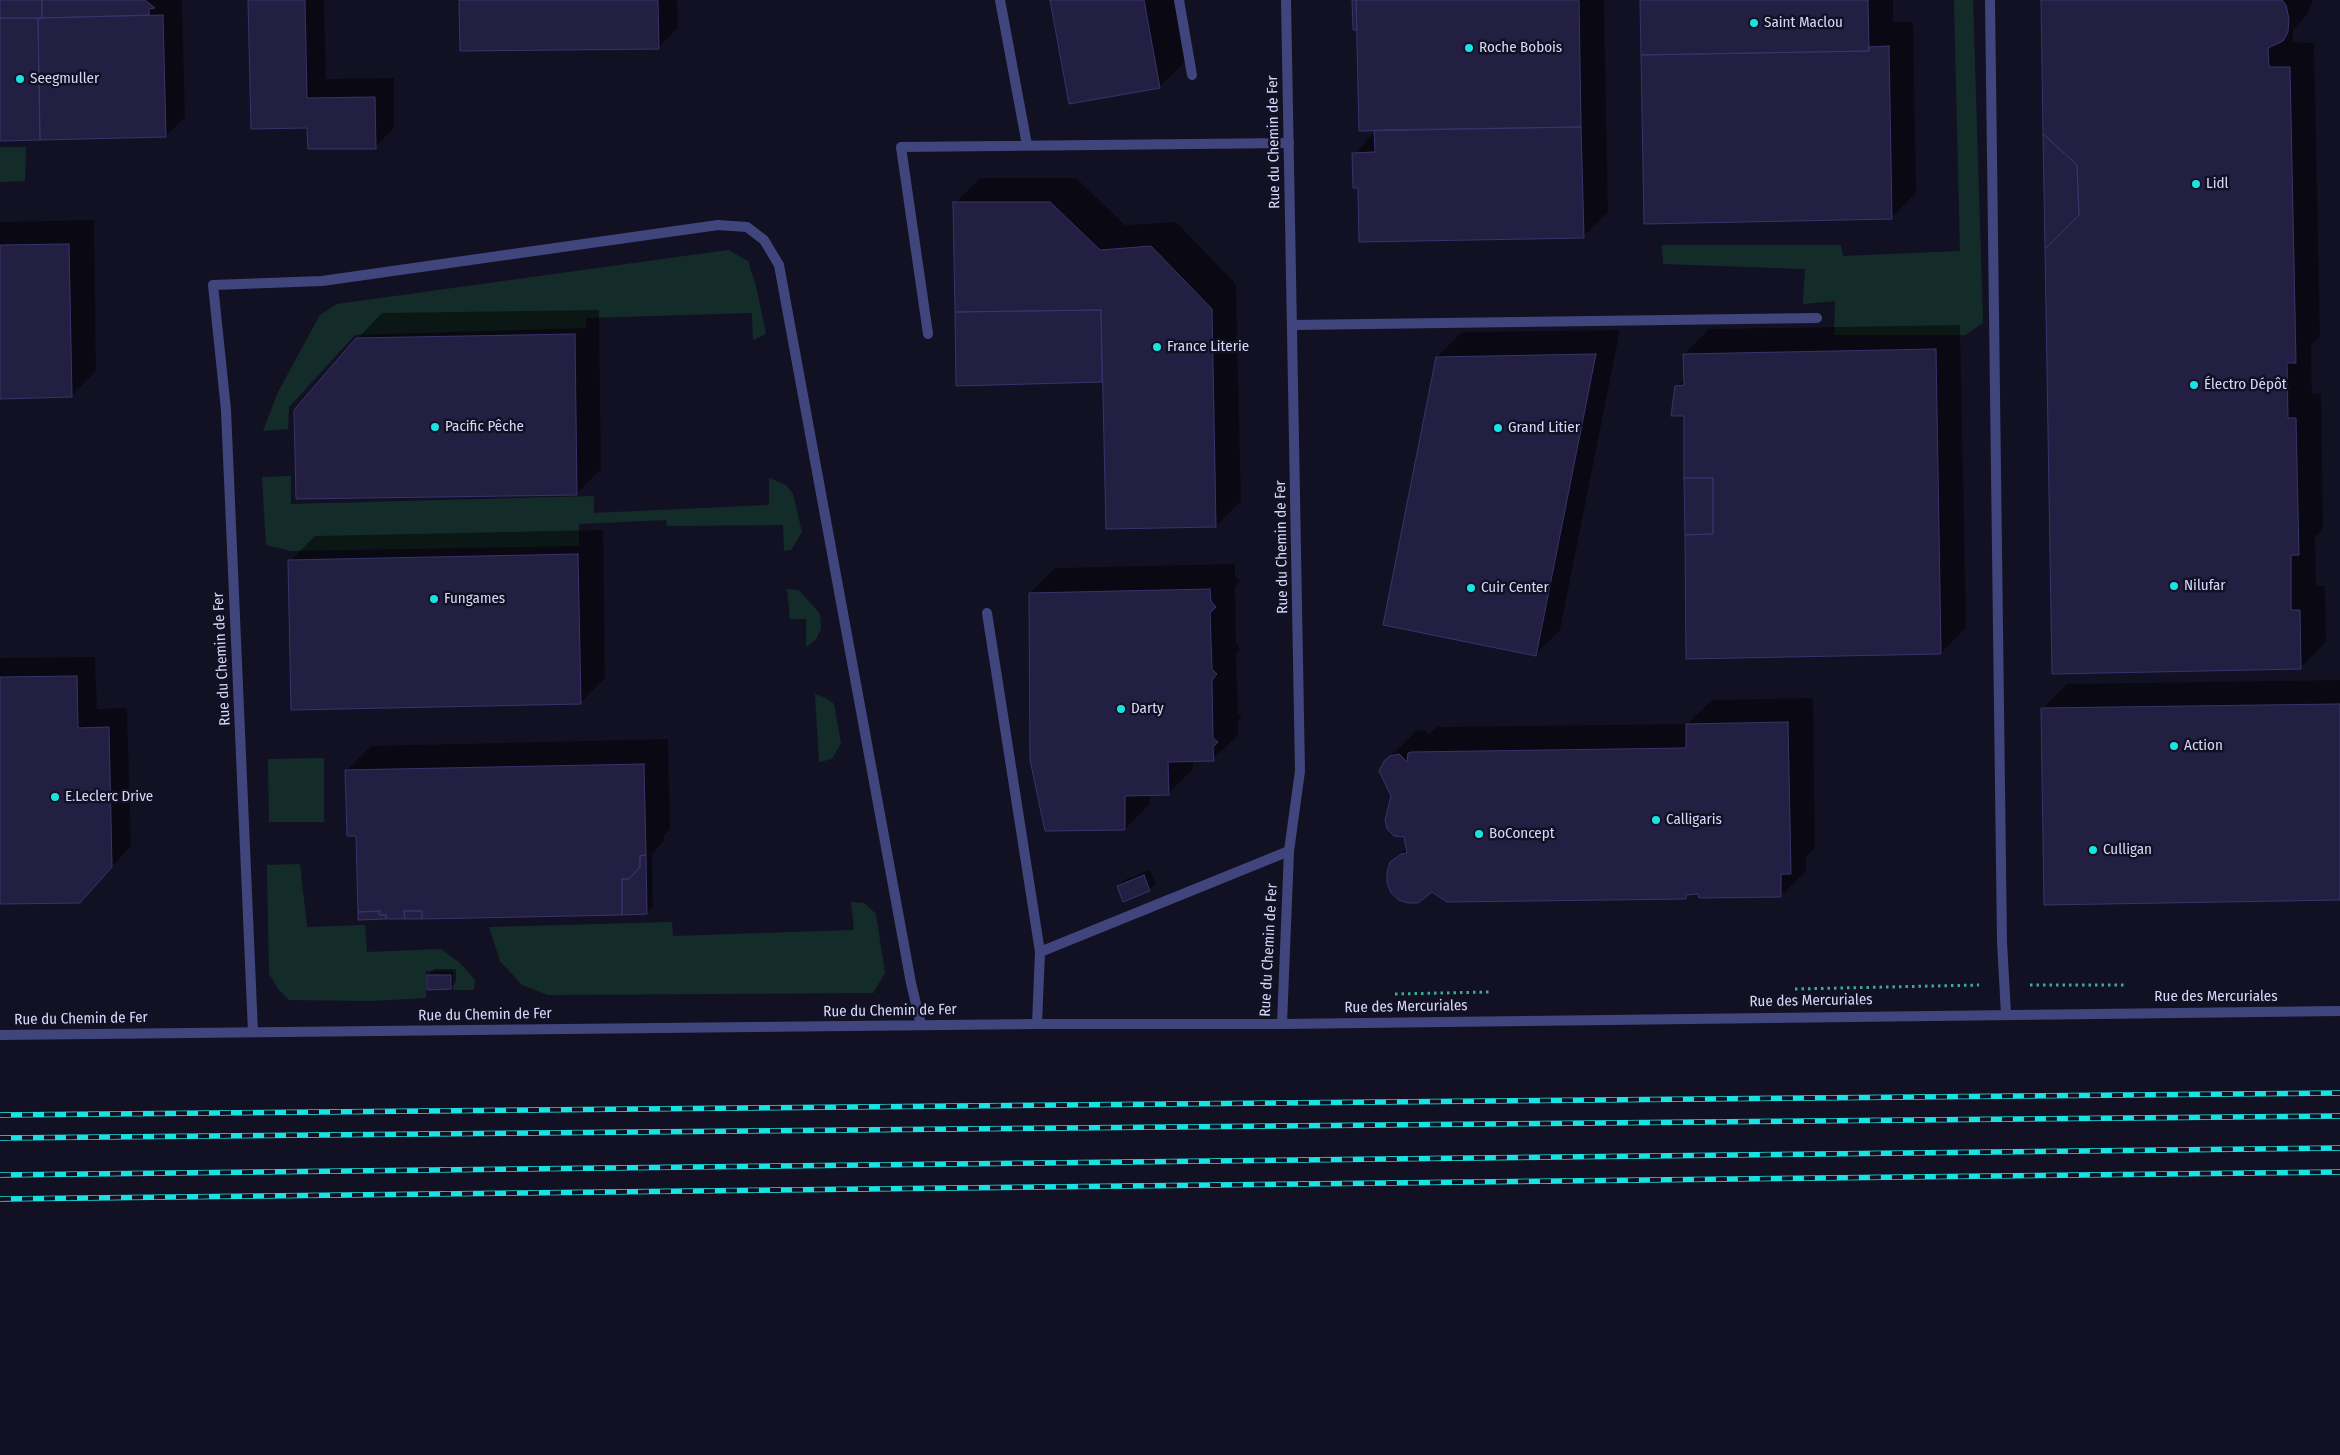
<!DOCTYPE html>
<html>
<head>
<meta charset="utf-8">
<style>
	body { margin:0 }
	canvas { display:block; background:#121123 }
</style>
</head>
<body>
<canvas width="2340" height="1455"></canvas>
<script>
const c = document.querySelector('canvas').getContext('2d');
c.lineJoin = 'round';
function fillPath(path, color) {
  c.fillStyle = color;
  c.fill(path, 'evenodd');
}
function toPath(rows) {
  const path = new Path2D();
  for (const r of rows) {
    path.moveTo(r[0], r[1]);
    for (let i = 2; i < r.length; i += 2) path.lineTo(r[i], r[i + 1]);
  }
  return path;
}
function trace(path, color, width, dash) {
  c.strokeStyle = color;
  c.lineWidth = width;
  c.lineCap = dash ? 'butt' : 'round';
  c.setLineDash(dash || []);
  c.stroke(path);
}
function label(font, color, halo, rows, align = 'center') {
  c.font = font + ' "Fira Sans Condensed",sans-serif';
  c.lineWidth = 5;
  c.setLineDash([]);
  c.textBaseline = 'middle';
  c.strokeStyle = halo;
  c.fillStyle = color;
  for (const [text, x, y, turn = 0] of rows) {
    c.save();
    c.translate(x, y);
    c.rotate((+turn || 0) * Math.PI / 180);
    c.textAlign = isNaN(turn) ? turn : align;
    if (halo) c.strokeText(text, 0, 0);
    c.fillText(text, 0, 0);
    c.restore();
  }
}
const green = toPath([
	[1954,0,1973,0,1983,323,1965,335,1834,335,1835,301,1803,304,1805,269,1663,264,1662,245,1841,245,1843,256,1960,251],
	[0,147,26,147,25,181,0,182],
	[728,250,748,261,756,286,766,334,753,340,752,313,586,318,586,328,355,335,289,407,288,429,263,431,278,392,320,315,337,304],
	[291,476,291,504,594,496,594,513,769,505,769,478,786,485,793,494,802,532,791,550,784,551,783,525,667,526,666,520,579,524,579,546,290,551,266,545,262,477],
	[787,589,799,590,820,614,821,629,816,639,806,647,806,619,790,619],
	[815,694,826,698,834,704,841,743,832,759,819,762],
	[324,758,324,822,269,822,268,759],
	[300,864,307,927,365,925,367,952,441,949,460,963,475,980,474,990,453,990,453,971,426,971,426,998,371,1001,289,1000,279,990,269,974,267,865],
	[851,902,864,903,876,914,885,973,873,993,548,995,522,985,500,961,489,927,672,922,673,936,854,930]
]);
const shadow = toPath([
	[0,0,182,0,185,117,166,136,0,140],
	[249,0,324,0,326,79,394,78,394,128,375,147,309,127],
	[460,0,677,0,678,28,659,47],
	[1051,0,1174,0,1185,62,1160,86,1070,102],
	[1353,0,1604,0,1608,212,1583,237,1359,187,1354,154,1375,132],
	[1641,0,1893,0,1893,22,1913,22,1916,193,1891,218],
	[2042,0,2313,0,2307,15,2293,30,2293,42,2314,43,2320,337,2311,345,2312,394,2321,393,2323,529,2315,537,2316,586,2325,586,2326,642,2301,667],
	[980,178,1076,178,1125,225,1176,222,1236,284,1241,501,1216,526,1104,378,1101,380,955,203],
	[94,220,96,371,71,396,0,397,0,222],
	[599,310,601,469,576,494,357,339,382,313],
	[1960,325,1966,628,1941,653,1685,414,1677,386,1685,378,1684,354,1709,329],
	[1620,330,1560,630,1535,655,1437,357,1462,332],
	[603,530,605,678,580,703,290,561,315,536],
	[1235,564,1235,576,1240,581,1235,587,1236,644,1241,649,1236,653,1238,713,1242,717,1238,721,1238,735,1213,759,1193,760,1193,769,1168,794,1150,794,1150,804,1125,829,1030,593,1055,568],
	[95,657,97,709,127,708,131,846,80,901,0,903,0,658],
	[2340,680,2340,899,2042,709,2067,684],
	[1813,698,1815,848,1806,857,1806,871,1781,896,1699,893,1690,893,1685,897,1432,891,1391,863,1407,847,1385,762,1416,731,1424,730,1429,734,1437,727,1687,724,1712,700],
	[668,739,670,829,664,835,664,841,652,854,653,907,647,913,357,835,346,771,371,746],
	[1150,870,1156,884,1149,890,1118,887,1124,880],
	[434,969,456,969,456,982,450,988,428,975]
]);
const building = toPath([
	[0,0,42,0,42,18,0,18,0,0],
	[42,0,145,0,155,8,149,9,149,15,42,18,42,0],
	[248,0,305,0,307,98,375,97,376,149,308,149,307,128,251,129,248,0],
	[459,0,658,0,659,49,460,51,459,0],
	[1050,0,1144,0,1160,88,1069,104,1050,0],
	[1352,0,1356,0,1357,30,1353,30,1352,0],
	[1356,0,1579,0,1581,127,1359,131,1356,0],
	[1640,0,1868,0,1869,51,1641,55,1640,0],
	[2041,0,2282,0,2286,5,2289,19,2288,32,2283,41,2268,48,2269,67,2290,67,2296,363,2287,363,2288,418,2296,418,2299,555,2291,555,2291,610,2300,610,2301,669,2052,674,2045,249,2079,215,2077,165,2043,134,2041,0],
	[163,15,166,137,40,140,38,18,163,15],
	[0,18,38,18,40,140,0,141,0,18],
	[1889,46,1892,219,1644,224,1641,55,1869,51,1868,47,1889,46],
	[1581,127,1584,238,1359,242,1358,188,1353,188,1352,153,1375,152,1374,130,1581,127],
	[2043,134,2077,165,2079,215,2045,249,2043,134],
	[953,202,1050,202,1100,250,1151,246,1212,309,1216,527,1106,529,1101,310,955,312,953,202],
	[69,244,72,397,0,399,0,245,69,244],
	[1101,310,1102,382,956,386,955,312,1101,310],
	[575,334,577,495,296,499,294,410,356,338,575,334],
	[1936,349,1941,654,1686,659,1685,535,1713,534,1713,478,1684,478,1684,416,1671,416,1675,386,1684,385,1683,354,1936,349],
	[1596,354,1536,656,1383,625,1436,357,1596,354],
	[1684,478,1713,478,1713,534,1685,535,1684,478],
	[578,554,581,704,291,710,288,560,578,554],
	[1210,589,1211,601,1216,607,1210,613,1212,669,1217,674,1212,680,1213,738,1218,742,1213,747,1214,761,1168,762,1169,795,1125,796,1125,830,1045,831,1030,760,1029,593,1210,589],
	[77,676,78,728,109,727,112,867,80,903,0,904,0,677,77,676],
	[2340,704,2340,900,2044,905,2041,708,2340,704],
	[1788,722,1791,874,1781,874,1781,897,1699,898,1698,894,1686,895,1686,899,1447,902,1432,892,1418,903,1408,903,1399,900,1391,893,1387,883,1387,872,1390,862,1401,854,1407,853,1404,837,1394,836,1387,829,1385,820,1391,796,1379,771,1384,761,1390,756,1399,754,1407,762,1408,753,1411,752,1686,748,1686,724,1788,722],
	[644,764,646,855,640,856,640,867,629,879,622,879,622,915,422,919,422,911,404,911,405,919,386,919,386,915,379,915,380,911,358,912,356,836,347,836,345,770,644,764],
	[646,855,647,914,622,915,622,879,629,879,640,867,640,856,646,855],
	[1144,875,1150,891,1123,902,1117,886,1144,875],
	[380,911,379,915,386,915,386,919,358,920,358,912,380,911],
	[404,911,422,911,422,919,405,919,404,911],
	[427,975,451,975,451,989,427,990,427,975]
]);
const path = toPath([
	[2030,985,2124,985],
	[1795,989,1979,985],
	[1395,994,1489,992]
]);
const service = toPath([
	[1000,0,1027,145],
	[1179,0,1192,75],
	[1990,0,2002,942,2006,1014],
	[1293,325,1817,318],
	[928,334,901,147,1289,143],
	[987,613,1040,952],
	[1037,1024,1040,952,1289,851]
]);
const minor = toPath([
	[1282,1024,1289,851,1300,771,1286,0],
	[253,1032,226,410,213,285,322,281,718,225,747,227,764,240,779,265,911,983,921,1025],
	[0,1035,1037,1024,1282,1024,2340,1011]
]);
const rail = toPath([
	[0,1115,2340,1093],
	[0,1138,2340,1116],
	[0,1175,2340,1148],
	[0,1199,2340,1172]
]);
const markers = [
	[1754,23,5,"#18e5e3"],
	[1469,48,5,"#18e5e3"],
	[20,79,5,"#18e5e3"],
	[2196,184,5,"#18e5e3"],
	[1157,347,5,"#18e5e3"],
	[2194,385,5,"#18e5e3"],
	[435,427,5,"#18e5e3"],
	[1498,428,5,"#18e5e3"],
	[2174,586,5,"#18e5e3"],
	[1471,588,5,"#18e5e3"],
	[434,599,5,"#18e5e3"],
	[1121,709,5,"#18e5e3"],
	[2174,746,5,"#18e5e3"],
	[55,797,5,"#18e5e3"],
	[1656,820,5,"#18e5e3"],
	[1479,834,5,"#18e5e3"],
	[2093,850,5,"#18e5e3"]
];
const poiNames = [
	["Saint Maclou",1764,23],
	["Roche Bobois",1479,48],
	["Seegmuller",30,79],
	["Lidl",2206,184],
	["France Literie",1167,347],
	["Électro Dépôt",2204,385],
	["Pacific Pêche",445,427],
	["Grand Litier",1508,428],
	["Nilufar",2184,586],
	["Cuir Center",1481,588],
	["Fungames",444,599],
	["Darty",1131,709],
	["Action",2184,746],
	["E.Leclerc Drive",65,797],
	["Calligaris",1666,820],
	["BoConcept",1489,834],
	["Culligan",2103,850]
];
const streetNames = [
	["Rue du Chemin de Fer",1274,142,-91],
	["Rue du Chemin de Fer",1282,547,-91],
	["Rue du Chemin de Fer",222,659,-93],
	["Rue du Chemin de Fer",1269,950,-87],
	["Rue des Mercuriales",2216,997],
	["Rue des Mercuriales",1811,1001,-1],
	["Rue des Mercuriales",1406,1007,-1],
	["Rue du Chemin de Fer",890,1011,-1],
	["Rue du Chemin de Fer",485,1015,-1],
	["Rue du Chemin de Fer",81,1019,-1]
];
fillPath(green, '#142c29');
fillPath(shadow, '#0007');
fillPath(building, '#221f42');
trace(building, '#38336b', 1);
trace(path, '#3caa97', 3, [2.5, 4]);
trace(service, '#41457d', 10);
trace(minor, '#41457d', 10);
trace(rail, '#18e5e3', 5.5);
trace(rail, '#121123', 4, [11]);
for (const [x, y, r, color] of markers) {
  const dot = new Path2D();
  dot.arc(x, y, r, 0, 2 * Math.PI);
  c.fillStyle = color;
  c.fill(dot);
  trace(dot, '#121123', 2);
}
label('15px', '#d7d7fb', '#121123', poiNames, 'left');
label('15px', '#d7d7fb', '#121123', streetNames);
</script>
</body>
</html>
